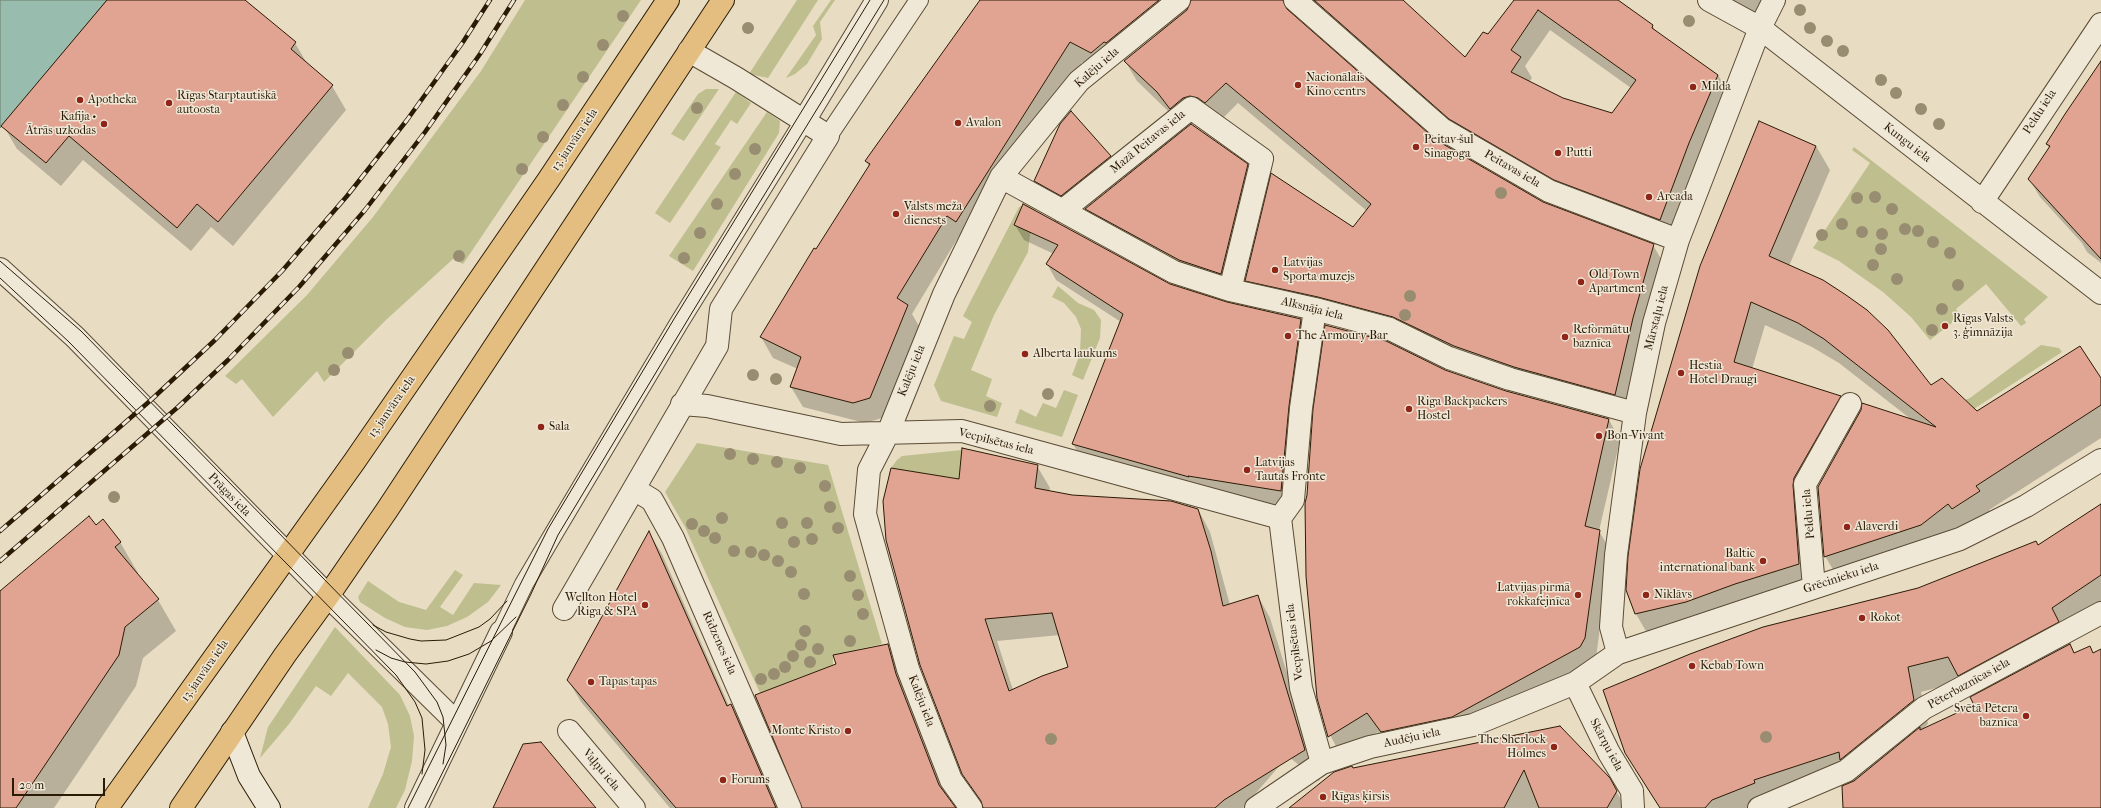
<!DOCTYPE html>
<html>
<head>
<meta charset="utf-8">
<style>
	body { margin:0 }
	#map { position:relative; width:2101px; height:808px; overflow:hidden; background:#e8dcc2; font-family:"IM FELL French Canon",serif }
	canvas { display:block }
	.scale { position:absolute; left:12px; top:778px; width:93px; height:18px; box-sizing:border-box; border:2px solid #2b1b05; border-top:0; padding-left:5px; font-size:12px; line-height:14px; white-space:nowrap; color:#2b1b05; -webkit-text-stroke:3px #f0e8d7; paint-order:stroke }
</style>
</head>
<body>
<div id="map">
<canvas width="2101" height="808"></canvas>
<div class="scale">20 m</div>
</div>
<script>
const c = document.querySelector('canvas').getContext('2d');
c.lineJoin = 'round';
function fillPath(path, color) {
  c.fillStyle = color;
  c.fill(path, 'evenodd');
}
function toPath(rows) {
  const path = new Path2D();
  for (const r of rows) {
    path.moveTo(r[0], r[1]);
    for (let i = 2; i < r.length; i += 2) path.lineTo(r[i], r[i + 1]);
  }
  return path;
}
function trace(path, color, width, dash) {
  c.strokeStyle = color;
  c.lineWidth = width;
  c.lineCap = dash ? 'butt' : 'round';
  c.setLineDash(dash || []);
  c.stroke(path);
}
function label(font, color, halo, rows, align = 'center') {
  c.font = font + ' "IM FELL French Canon",serif';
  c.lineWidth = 3;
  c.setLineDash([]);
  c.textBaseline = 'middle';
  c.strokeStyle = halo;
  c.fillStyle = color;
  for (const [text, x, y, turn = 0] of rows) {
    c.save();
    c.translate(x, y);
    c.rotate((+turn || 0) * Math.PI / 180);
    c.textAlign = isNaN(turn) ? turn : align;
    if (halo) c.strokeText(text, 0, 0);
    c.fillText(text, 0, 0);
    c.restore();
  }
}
const green = toPath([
	[525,0,641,0,463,264,453,259,387,319,324,382,317,371,273,417,242,379,236,384,225,376,307,295,373,217,481,71],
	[797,0,818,0,768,78,749,74],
	[831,0,835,0,820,22,822,39,807,64,795,74,786,78,816,35,813,26],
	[706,89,719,89,684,141,671,134,698,94],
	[736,92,751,103,737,124,731,120,715,144,721,147,670,223,655,213],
	[767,112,780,121,779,133,693,271,669,256],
	[1854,147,2048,297,2024,319,2026,323,2021,326,1986,284,1956,309,1961,316,1930,340,1911,317,1883,292,1839,261,1813,248,1870,163,1852,150],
	[1025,204,1036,210,1030,235,1028,252,994,315,971,370,992,379,986,396,1002,403,997,417,941,401,934,385,954,336,964,339,972,322,963,316,1019,207],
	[1058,286,1078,303,1094,310,1101,320,1100,338,1083,380,1072,375,1080,354,1081,329,1076,317,1064,303,1052,297],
	[2041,345,2059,348,2062,352,1949,425,1957,403,1970,398],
	[1064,390,1078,395,1062,437,1015,423,1020,409,1036,417,1043,403,1056,408],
	[697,443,828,465,882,644,833,655,833,665,760,693,685,527,665,492],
	[962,450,959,479,891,468,897,460,902,456],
	[455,570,463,575,440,607,453,615,474,583,501,585,488,602,467,617,447,626,427,630,405,627,385,618,360,602,358,597,368,581,399,602,426,610],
	[335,627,400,695,410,716,414,736,412,761,405,790,396,808,368,808,383,774,391,747,388,724,382,707,348,673,331,696,316,686,289,724,260,758,268,727]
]);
const water = toPath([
	[0,0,107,0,0,128,0,0]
]);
const shadow = toPath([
	[108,0,243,0,295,43,308,65,332,86,346,110,233,246,211,227,191,251,83,160,61,186,17,149,3,125],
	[981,0,1402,0,1465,58,1488,36,1515,0,1617,0,1652,25,1656,32,1718,75,1730,96,1672,240,1462,139,1297,12,1294,18,1435,141,1542,203,1653,245,1665,266,1627,415,1406,337,1258,301,1246,280,1354,229,1367,211,1238,103,1218,123,1170,113,1137,81,1125,61,1157,34,1156,33,1103,73,1082,62,968,242,959,236,912,314,919,326,882,418,865,423,803,407,791,387,798,369,773,358,761,337,869,167,866,161],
	[1550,30,1631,88,1612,115,1563,99,1529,82,1532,78,1525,66],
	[1713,0,1782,0,1770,22],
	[2101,63,2101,263,2087,252,2082,243,2040,197,2029,179,2049,148,2047,144],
	[1816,146,1830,170,1789,266,1866,311,1899,344,1931,387,1977,413,2101,380,2101,438,1989,510,1993,516,1839,580,1825,556,1847,437,1845,436,1807,503,1813,588,1650,638,1636,614,1629,556],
	[1765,325,1812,347,1839,363,1912,420,1855,423,1840,397,1752,369],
	[1110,156,1120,172,1071,211,1044,197,1035,181],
	[1247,165,1257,183,1231,291,1096,226,1086,209],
	[1015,225,1170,285,1227,303,1300,320,1309,335,1290,507,1196,491,1082,460,1073,444,1121,322,1056,280,1047,264,1054,254,1024,240],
	[1444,371,1506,392,1609,420,1620,440,1599,531,1610,550,1596,658,1591,666,1392,752,1378,732,1344,753,1338,750,1327,729],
	[1037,466,1050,488,1049,492,1072,496,1198,509,1210,532,1230,605,1258,596,1270,618,1320,780,1318,781,1288,756,1243,808,984,808,963,774,960,480],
	[1060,635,1069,667,1013,690,997,641],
	[2101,505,2101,609,2065,632,2075,654,2095,657,2101,651,2101,808,1844,808,1853,782,1851,777,1767,808,1660,808,1626,753,1918,589,2038,546],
	[1962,681,1976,706,1921,730,1928,724,1921,692],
	[96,527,120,542,138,573,136,574,158,600,176,631,143,658,136,686,54,808,0,808,0,592],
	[649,533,662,554,729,706,731,705,744,727,780,808,670,808,581,702,568,680],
	[888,645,900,667,909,697,948,799,956,808,802,808],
	[1560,727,1609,779,1626,808,1420,808]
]);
const building = toPath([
	[107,0,245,0,296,42,291,49,333,85,218,222,197,204,177,228,69,136,46,163,1,126,107,0],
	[980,0,1159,0,1106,43,1104,42,1091,53,1070,42,956,222,947,216,897,298,908,305,870,398,853,403,790,387,801,357,760,337,814,248,816,249,870,164,865,161,980,0],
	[1191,0,1283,0,1287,9,1436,140,1543,202,1654,244,1633,318,1615,395,1514,367,1454,346,1393,317,1318,297,1245,281,1271,173,1353,227,1371,204,1226,83,1205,103,1198,98,1190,96,1183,98,1170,109,1157,92,1124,61,1187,10,1191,0],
	[1314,0,1403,0,1465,57,1483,32,1488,34,1514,0,1618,0,1653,25,1652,28,1718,75,1689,143,1660,220,1554,180,1449,119,1314,0],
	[1538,10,1636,80,1612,113,1563,98,1511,72,1521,57,1511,50,1538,10],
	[2101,61,2101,259,2028,179,2050,146,2046,144,2065,114,2101,61],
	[1071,111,1111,156,1061,196,1034,181,1060,124,1071,111],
	[1759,121,1816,146,1769,256,1823,280,1846,295,1867,310,1888,330,1931,385,1942,378,1977,411,2080,346,2101,378,2101,405,1976,486,1980,491,1952,509,1948,504,1921,525,1824,557,1818,487,1861,410,1862,403,1936,427,1824,339,1798,323,1751,302,1734,362,1841,396,1794,478,1793,485,1799,564,1735,584,1686,602,1635,614,1626,590,1628,556,1640,469,1700,266,1759,121],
	[1191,124,1248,164,1221,274,1179,260,1085,209,1191,124],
	[1023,204,1170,284,1227,302,1301,319,1289,406,1281,491,1188,476,1189,477,1072,444,1123,314,1046,264,1058,245,1014,225,1023,204],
	[1325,325,1386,341,1445,370,1506,391,1609,419,1585,526,1600,530,1585,638,1580,647,1452,717,1381,732,1367,713,1328,737,1317,698,1306,576,1305,503,1307,495,1313,409,1325,325],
	[962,448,1038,465,1035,488,1072,495,1171,501,1198,509,1211,551,1223,606,1258,595,1305,750,1224,800,1215,808,983,808,981,801,962,774,920,665,886,540,883,501,891,468,959,479,962,448],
	[1052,613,1068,667,1042,676,1009,691,985,619,1052,613],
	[2101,504,2101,575,2052,608,2059,622,1958,676,1948,657,1908,667,1914,700,1840,760,1839,752,1754,780,1755,783,1712,800,1705,808,1660,808,1625,753,1603,690,1690,654,1763,627,1918,588,2036,541,2038,545,2101,504],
	[89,516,96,525,103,519,121,542,115,547,159,599,125,627,119,655,16,808,0,808,0,591,89,516],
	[649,531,727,706,731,704,776,808,676,808,567,680,649,531],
	[888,644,896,674,939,785,956,808,802,808,755,695,836,664,833,655,888,644],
	[2070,644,2074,653,2090,646,2093,653,2101,649,2101,808,1843,808,1842,786,1854,781,1920,727,1920,730,1974,705,1970,697,2070,644],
	[1560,726,1610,778,1617,791,1607,808,1539,808,1524,770,1504,808,1289,808,1334,772,1352,766,1353,768,1560,726],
	[541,742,596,808,493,808,523,744,541,742]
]);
const lane = toPath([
	[828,136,919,0],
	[501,632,524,584,554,533,679,323,804,121]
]);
const street = toPath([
	[1295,0,1442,129,1549,191,1678,240],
	[1709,0,1760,28,2101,293],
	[804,121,877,0],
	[1001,177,1174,272,1230,290,1315,309,1390,329,1449,358,1510,379,1635,413],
	[1982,202,2101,24],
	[1062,211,1191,108,1262,159,1230,290],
	[0,269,75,337,328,596,457,723],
	[1315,309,1301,408,1293,500,1280,518,1301,688,1322,763],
	[682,404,707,406,841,434,962,431,1280,518],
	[634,489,652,500,673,538,790,808],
	[1814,587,1805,484,1850,404],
	[564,609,717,346,721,309,828,136,736,78,689,51],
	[1618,653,1611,627,1616,555,1635,413,1654,323,1678,240,1760,28,1774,0],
	[1575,683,1609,753,1632,791,1633,808],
	[569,731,634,808],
	[416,808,501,632],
	[971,808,951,780,908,669,865,514,869,470,888,433,944,294,1001,177,1079,81,1179,0],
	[1256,808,1322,763,1370,747,1473,725,1575,683,1618,653,1960,539,2026,506,2101,460],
	[1759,808,1846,771,1924,708,2101,613]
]);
const secondary = toPath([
	[232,732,249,776,269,808]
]);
const primary = toPath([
	[107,808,354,462,549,179,668,0],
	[181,808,285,655,328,596,387,510,723,0]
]);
const tram = toPath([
	[0,261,81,331,415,672,437,702,443,717,446,745,443,764],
	[0,278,69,342,396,675,415,702,422,718,425,750,422,774],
	[373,625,386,632,410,639,421,641,446,640,479,627,490,619,507,601],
	[376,650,391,658,405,662,426,664,448,661,469,654,491,641,516,617],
	[408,808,548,529,674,319,870,0],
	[425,808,531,594,558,535,693,311,884,0]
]);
const rail = toPath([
	[0,531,151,400,215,340,282,271,347,196,407,120,463,42,490,0],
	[0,561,178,407,228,360,299,287,365,210,425,132,480,54,514,0]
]);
const trees = [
	[1800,10],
	[623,16],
	[1689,21],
	[748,28],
	[1810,28],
	[1827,41],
	[603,45],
	[1843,51],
	[583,77],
	[1881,80],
	[1896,93],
	[563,105],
	[697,108],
	[1921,109],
	[1939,124],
	[543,137],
	[755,149],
	[522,169],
	[735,174],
	[1501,193],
	[1875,197],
	[1857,198],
	[717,204],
	[1892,209],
	[1842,224],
	[1905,229],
	[1918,231],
	[1862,232],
	[700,233],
	[1882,234],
	[1822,235],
	[1933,242],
	[1881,249],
	[1950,253],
	[459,256],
	[684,258],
	[1873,265],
	[1897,279],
	[1958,285],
	[1410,296],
	[1942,309],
	[1405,315],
	[1932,330],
	[348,353],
	[334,370],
	[753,375],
	[776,379],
	[1048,394],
	[990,406],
	[730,454],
	[753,459],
	[777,462],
	[800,468],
	[825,486],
	[114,497],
	[830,507],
	[722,518],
	[782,523],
	[807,523],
	[692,524],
	[838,528],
	[704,531],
	[715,538],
	[812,539],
	[794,542],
	[734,551],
	[751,552],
	[764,555],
	[778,561],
	[791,572],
	[850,576],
	[804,594],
	[858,595],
	[863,614],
	[805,631],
	[850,641],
	[801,645],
	[818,649],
	[793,656],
	[810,662],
	[785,667],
	[774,674],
	[761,679],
	[1766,737],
	[1051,739]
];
const markers = [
	[1298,85,4,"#8f2418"],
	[1693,87,4,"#8f2418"],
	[80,100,4,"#8f2418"],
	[169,103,4,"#8f2418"],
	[958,123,4,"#8f2418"],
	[104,124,4,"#8f2418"],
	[1416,147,4,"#8f2418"],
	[1558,153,4,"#8f2418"],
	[1649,197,4,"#8f2418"],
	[896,214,4,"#8f2418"],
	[1275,270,4,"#8f2418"],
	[1581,282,4,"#8f2418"],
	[1945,326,4,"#8f2418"],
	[1288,336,4,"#8f2418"],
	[1565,337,4,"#8f2418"],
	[1025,354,4,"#8f2418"],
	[1681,373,4,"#8f2418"],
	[1409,409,4,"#8f2418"],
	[541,427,4,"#8f2418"],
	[1599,436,4,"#8f2418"],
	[1247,470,4,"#8f2418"],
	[1847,527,4,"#8f2418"],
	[1763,561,4,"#8f2418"],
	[1578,595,4,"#8f2418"],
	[1646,595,4,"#8f2418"],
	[645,605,4,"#8f2418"],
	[1862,618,4,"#8f2418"],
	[1692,666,4,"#8f2418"],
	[591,682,4,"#8f2418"],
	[2026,716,4,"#8f2418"],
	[848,731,4,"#8f2418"],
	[1554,747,4,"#8f2418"],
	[723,780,4,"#8f2418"],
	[1323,797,4,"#8f2418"]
];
const streetNames = [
	["Kalēju iela",1097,68,-41],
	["Peldu iela",2040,112,-57],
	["13. janvāra iela",575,140,-56],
	["Mazā Peitavas iela",1148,142,-39],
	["Kungu iela",1907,143,38],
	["Peitavas iela",1512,169,30],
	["Alksnāja iela",1312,309,14],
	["Mārstaļu iela",1657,318,-76],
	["Kalēju iela",912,371,-68],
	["13. janvāra iela",392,407,-55],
	["Vecpilsētas iela",996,442,14],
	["Prāgas iela",229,495,46],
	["Peldu iela",1809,514,-95],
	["Grēcinieku iela",1841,578,-18],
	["Vecpilsētas iela",1295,642,-97],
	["Rīdzenes iela",719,643,66],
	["13. janvāra iela",205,671,-55],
	["Pēterbaznīcas iela",1969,684,-29],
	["Kalēju iela",921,701,69],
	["Audēju iela",1412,738,-12],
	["Skārņu iela",1606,745,62],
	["Vaļņu iela",601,770,50]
];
const poiNames = [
	["Nacionālais",1306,78],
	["Kino centrs",1306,92],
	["Milda",1701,87],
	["Rīgas Starptautiskā",177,96],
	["autoosta",177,110],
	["Apotheka",88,100],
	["Kafija •",96,117,"right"],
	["Ātrās uzkodas",96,131,"right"],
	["Avalon",966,123],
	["Peitav-šul",1424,140],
	["Sinagoga",1424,154],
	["Putti",1566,153],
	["Arcada",1657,197],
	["Valsts meža",904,207],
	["dienests",904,221],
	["Latvijas",1283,263],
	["Sporta muzejs",1283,277],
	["Old Town",1589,275],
	["Apartment",1589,289],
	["Rīgas Valsts",1953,319],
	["3. ģimnāzija",1953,333],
	["Reformātu",1573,330],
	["baznīca",1573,344],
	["The Armoury Bar",1296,336],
	["Alberta laukums",1033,354],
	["Hestia",1689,366],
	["Hotel Draugi",1689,380],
	["Riga Backpackers",1417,402],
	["Hostel",1417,416],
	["Sala",549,427],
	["Bon-Vivant",1607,436],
	["Latvijas",1255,463],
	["Tautas Fronte",1255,477],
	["Alaverdi",1855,527],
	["Baltic",1755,554,"right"],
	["international bank",1755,568,"right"],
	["Latvijas pirmā",1570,588,"right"],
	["rokkafejnīca",1570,602,"right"],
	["Niklāvs",1654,595],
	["Wellton Hotel",637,598,"right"],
	["Riga & SPA",637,612,"right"],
	["Rokot",1870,618],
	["Kebab Town",1700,666],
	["Tapas tapas",599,682],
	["Svētā Pētera",2018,709,"right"],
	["baznīca",2018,723,"right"],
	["Monte Kristo",840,731,"right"],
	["The Sherlock",1546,740,"right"],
	["Holmes",1546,754,"right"],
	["Forums",731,780],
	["Rīgas ķirsis",1331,797]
];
fillPath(green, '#bebe8e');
fillPath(water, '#98bcad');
trace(water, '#6c7c6a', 1);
fillPath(shadow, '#0003');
fillPath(building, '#e1a392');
trace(building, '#2b1b05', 1);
trace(lane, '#5a4b34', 20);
trace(street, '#5a4b34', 24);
trace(secondary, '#2b1b05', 24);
trace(primary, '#2b1b05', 24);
trace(lane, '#f0e8d7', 18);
trace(street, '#f0e8d7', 22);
trace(secondary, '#f0e8d7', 22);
trace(primary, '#e4be81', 22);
trace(tram, '#2b1b05', 1);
trace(rail, '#2b1b05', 4.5);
trace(rail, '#f0e8d7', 3, [9]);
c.fillStyle = '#988d71';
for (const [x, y] of trees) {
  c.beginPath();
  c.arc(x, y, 6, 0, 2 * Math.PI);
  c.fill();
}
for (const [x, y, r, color] of markers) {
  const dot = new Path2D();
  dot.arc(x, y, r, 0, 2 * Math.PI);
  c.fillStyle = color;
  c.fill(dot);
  trace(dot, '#f0e8d7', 1.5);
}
label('12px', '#2b1b05', '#f0e8d7', streetNames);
label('12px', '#2b1b05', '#f0e8d7', poiNames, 'left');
</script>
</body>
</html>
